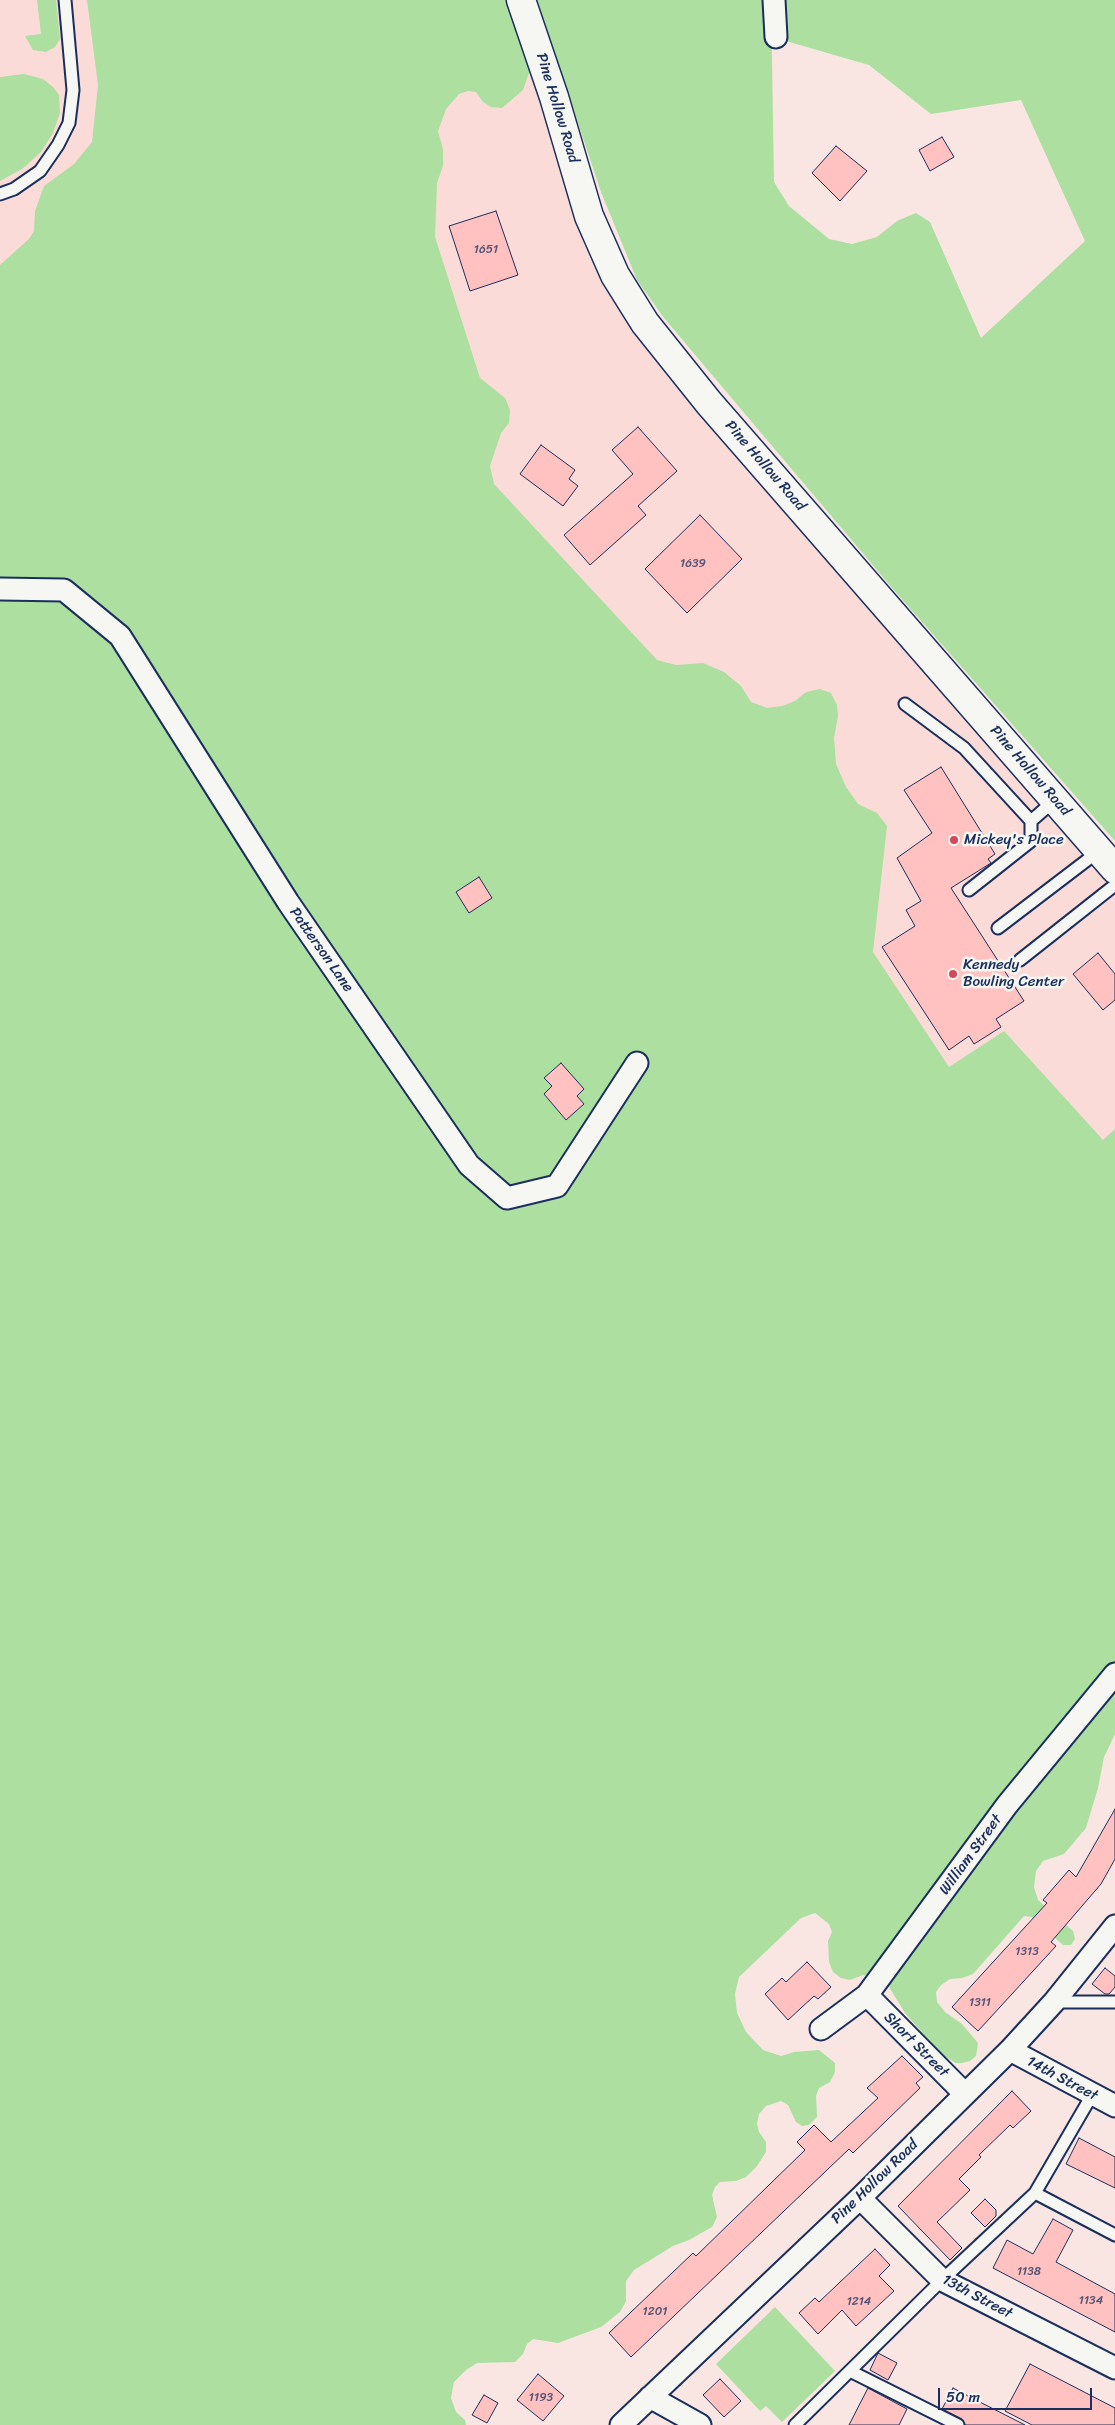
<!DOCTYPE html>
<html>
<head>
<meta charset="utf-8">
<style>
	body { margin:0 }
	#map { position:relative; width:1115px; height:2425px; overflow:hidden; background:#f9e6e3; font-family:Sriracha,sans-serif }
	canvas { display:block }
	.scale { position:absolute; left:938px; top:2388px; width:154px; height:22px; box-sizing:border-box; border:2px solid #1b2f5e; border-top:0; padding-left:6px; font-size:15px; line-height:18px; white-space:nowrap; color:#1b2f5e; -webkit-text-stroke:4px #f6f6f2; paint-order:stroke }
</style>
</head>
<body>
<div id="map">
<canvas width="1115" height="2425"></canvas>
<div class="scale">50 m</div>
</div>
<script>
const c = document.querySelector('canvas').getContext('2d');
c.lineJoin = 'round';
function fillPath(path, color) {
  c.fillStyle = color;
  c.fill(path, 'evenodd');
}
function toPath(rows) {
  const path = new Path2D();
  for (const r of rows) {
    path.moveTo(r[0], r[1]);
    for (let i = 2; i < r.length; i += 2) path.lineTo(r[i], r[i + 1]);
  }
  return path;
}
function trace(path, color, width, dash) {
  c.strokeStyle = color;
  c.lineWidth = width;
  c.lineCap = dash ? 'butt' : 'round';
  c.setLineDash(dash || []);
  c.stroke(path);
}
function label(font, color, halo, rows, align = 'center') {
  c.font = font + ' Sriracha,sans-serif';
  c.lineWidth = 5;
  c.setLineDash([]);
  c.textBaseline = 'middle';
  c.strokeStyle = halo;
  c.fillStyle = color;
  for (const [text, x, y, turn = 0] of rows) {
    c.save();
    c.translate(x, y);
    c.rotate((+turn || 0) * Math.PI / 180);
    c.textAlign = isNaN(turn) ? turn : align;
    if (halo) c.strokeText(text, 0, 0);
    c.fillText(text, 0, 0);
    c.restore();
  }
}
const built = toPath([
	[0,0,274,0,0,287],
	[531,26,615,275,1115,869,1115,1271,451,537,297,110]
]);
const green = toPath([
	[37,0,56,0,60,39,55,47,46,52,33,50,25,36,41,34],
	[87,0,518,0,530,33,529,73,523,90,502,108,491,107,483,102,476,92,468,91,459,94,446,109,438,131,443,149,443,166,437,183,435,237,480,378,505,398,510,410,509,423,501,433,490,466,494,484,657,660,676,665,703,663,724,672,741,686,751,702,767,708,782,706,795,701,806,692,820,689,831,693,837,705,838,716,834,738,836,764,846,787,858,804,877,813,887,826,873,952,949,1067,1004,1031,1103,1140,1115,1129,1115,1734,1104,1757,1098,1788,1086,1828,1064,1854,1043,1861,1036,1871,1034,1887,1038,1900,1073,1931,1075,1939,1071,1945,1063,1945,1032,1917,1024,1916,973,1974,962,1978,950,1979,941,1985,936,1992,937,2002,945,2012,962,2024,978,2043,976,2056,970,2061,962,2063,956,2063,941,2054,905,2013,889,1987,881,1980,863,1975,850,1980,841,1978,833,1972,829,1962,828,1941,832,1932,829,1924,815,1913,801,1918,739,1977,735,1994,737,2013,746,2032,763,2050,781,2056,794,2052,819,2050,835,2063,835,2072,830,2082,819,2088,816,2096,817,2117,809,2125,802,2126,796,2122,788,2105,781,2101,766,2106,759,2114,757,2124,759,2132,766,2142,766,2152,757,2166,746,2177,736,2181,720,2182,715,2187,712,2195,717,2217,712,2227,689,2240,673,2246,634,2270,626,2281,626,2301,620,2312,601,2327,558,2343,533,2339,527,2344,523,2354,515,2362,477,2363,466,2370,454,2382,451,2398,456,2412,465,2420,466,2425,0,2425,0,265,29,239,34,231,35,211,44,186,74,164,92,142,98,85],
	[537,0,771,0,774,182,789,206,829,239,852,244,877,237,897,221,916,213,930,222,981,338,1085,241,1021,100,931,114,869,65,779,39,777,0,1115,0,1115,841,893,589,664,318,637,280,601,192],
	[24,74,43,79,53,87,59,95,60,113,53,133,41,152,22,169,0,181,0,77],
	[775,2307,835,2371,782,2422,766,2406,760,2411,716,2364]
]);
const building = toPath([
	[942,137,954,157,930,171,919,150,942,137],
	[836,146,867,171,840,201,812,173,836,146],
	[496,211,518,275,470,291,449,226,496,211],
	[638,427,677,471,638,506,646,515,590,565,564,535,633,474,612,450,638,427],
	[541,445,575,470,569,479,578,486,563,506,520,474,541,445],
	[700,515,742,559,687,613,645,569,700,515],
	[941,767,995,854,988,859,991,863,951,888,1024,1001,996,1019,1001,1027,974,1044,969,1036,949,1050,882,947,915,926,906,910,921,901,897,858,932,833,904,790,941,767],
	[479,877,492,898,469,913,456,892,479,877],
	[1098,953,1115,974,1115,1000,1103,1010,1073,974,1098,953],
	[561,1063,584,1089,577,1096,584,1104,566,1120,544,1094,552,1086,544,1078,561,1063],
	[1115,1809,1115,1859,1101,1884,1051,1942,1056,1946,978,2031,952,2007,1047,1903,1043,1900,1069,1870,1076,1877,1115,1809],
	[807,1962,831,1987,818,1999,814,1996,788,2020,765,1994,782,1978,786,1982,807,1962],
	[1105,1968,1115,1976,1115,1987,1109,1994,1105,1994,1092,1984,1105,1968],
	[902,2056,923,2077,916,2083,920,2088,853,2153,849,2149,631,2357,609,2333,693,2253,696,2256,805,2150,797,2142,814,2125,831,2142,878,2098,867,2088,902,2056],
	[1012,2091,1031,2111,1013,2128,1010,2125,979,2155,981,2157,959,2179,970,2190,937,2222,962,2248,950,2260,898,2206,1012,2091],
	[1079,2138,1115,2157,1115,2188,1066,2164,1079,2138],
	[985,2199,996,2210,996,2216,985,2227,971,2213,985,2199],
	[1053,2219,1073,2230,1056,2262,1115,2294,1115,2332,993,2268,1007,2240,1033,2254,1053,2219],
	[875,2249,890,2265,879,2276,894,2291,856,2326,842,2310,818,2334,799,2313,815,2298,819,2302,875,2249],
	[878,2353,897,2363,888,2380,870,2370,878,2353],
	[1030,2364,1115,2408,1115,2425,1032,2425,1005,2411,1030,2364],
	[538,2374,564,2396,543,2421,517,2400,538,2374],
	[720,2379,741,2401,724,2417,703,2395,720,2379],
	[868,2388,907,2409,899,2425,849,2425,868,2388],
	[953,2388,970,2397,1025,2425,965,2425,962,2419,942,2409,953,2388],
	[484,2395,498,2403,487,2423,472,2415,484,2395]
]);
const lane = toPath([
	[0,194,14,189,40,171,58,145,69,123,73,90,65,0],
	[905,704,964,748,1031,821,1055,800],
	[969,890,1031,841,1031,821],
	[998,928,1099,851],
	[1020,960,1115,885],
	[1054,2002,1115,2002],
	[1035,2193,1115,2235],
	[850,2371,958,2425],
	[795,2425,942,2280,1035,2193,1092,2095]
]);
const street = toPath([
	[774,0,776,37],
	[0,589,64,590,120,636,288,902,469,1165,507,1198,557,1186,637,1063],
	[867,1995,965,2094],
	[821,2029,867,1995,1007,1805,1115,1674],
	[1010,2050,1115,2106],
	[860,2198,942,2280,1115,2368],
	[650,2397,700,2425],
	[621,2425,860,2198,1010,2050,1054,2002,1115,1926]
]);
const secondary = toPath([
	[521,0,554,97,589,216,615,275,645,323,709,403,1115,869]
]);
const markers = [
	[954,840,5,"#d1495b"],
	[953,974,5,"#d1495b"]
];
const numberNames = [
	["1651",486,250],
	["1639",693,564],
	["1313",1027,1952],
	["1311",980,2003],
	["1138",1029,2272],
	["1134",1091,2301],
	["1214",859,2302],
	["1201",655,2312],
	["1193",541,2398]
];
const streetNames = [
	["Pine Hollow Road",557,108,73],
	["Pine Hollow Road",765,466,49],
	["Pine Hollow Road",1030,771,49],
	["Patterson Lane",321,950,55],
	["William Street",971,1855,-54],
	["Short Street",916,2045,45],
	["14th Street",1062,2079,28],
	["Pine Hollow Road",875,2182,-44],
	["13th Street",977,2297,28]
];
const poiNames = [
	["Mickey's Place",964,840],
	["Kennedy",963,965],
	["Bowling Center",963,982]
];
fillPath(built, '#fbdbd8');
fillPath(green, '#acdfa0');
fillPath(building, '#ffc2c0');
trace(building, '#1b2f5e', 1);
trace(lane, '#1b2f5e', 15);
trace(street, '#1b2f5e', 25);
trace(secondary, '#1b2f5e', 31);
trace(lane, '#f6f6f2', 11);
trace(street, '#f6f6f2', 21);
trace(secondary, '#f6f6f2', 28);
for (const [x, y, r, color] of markers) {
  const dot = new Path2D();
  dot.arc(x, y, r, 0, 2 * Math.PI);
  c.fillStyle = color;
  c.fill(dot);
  trace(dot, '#f6f6f2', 2);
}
label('12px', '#545476', null, numberNames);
label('15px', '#1b2f5e', '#f6f6f2', streetNames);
label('15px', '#1b2f5e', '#f6f6f2', poiNames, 'left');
</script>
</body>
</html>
